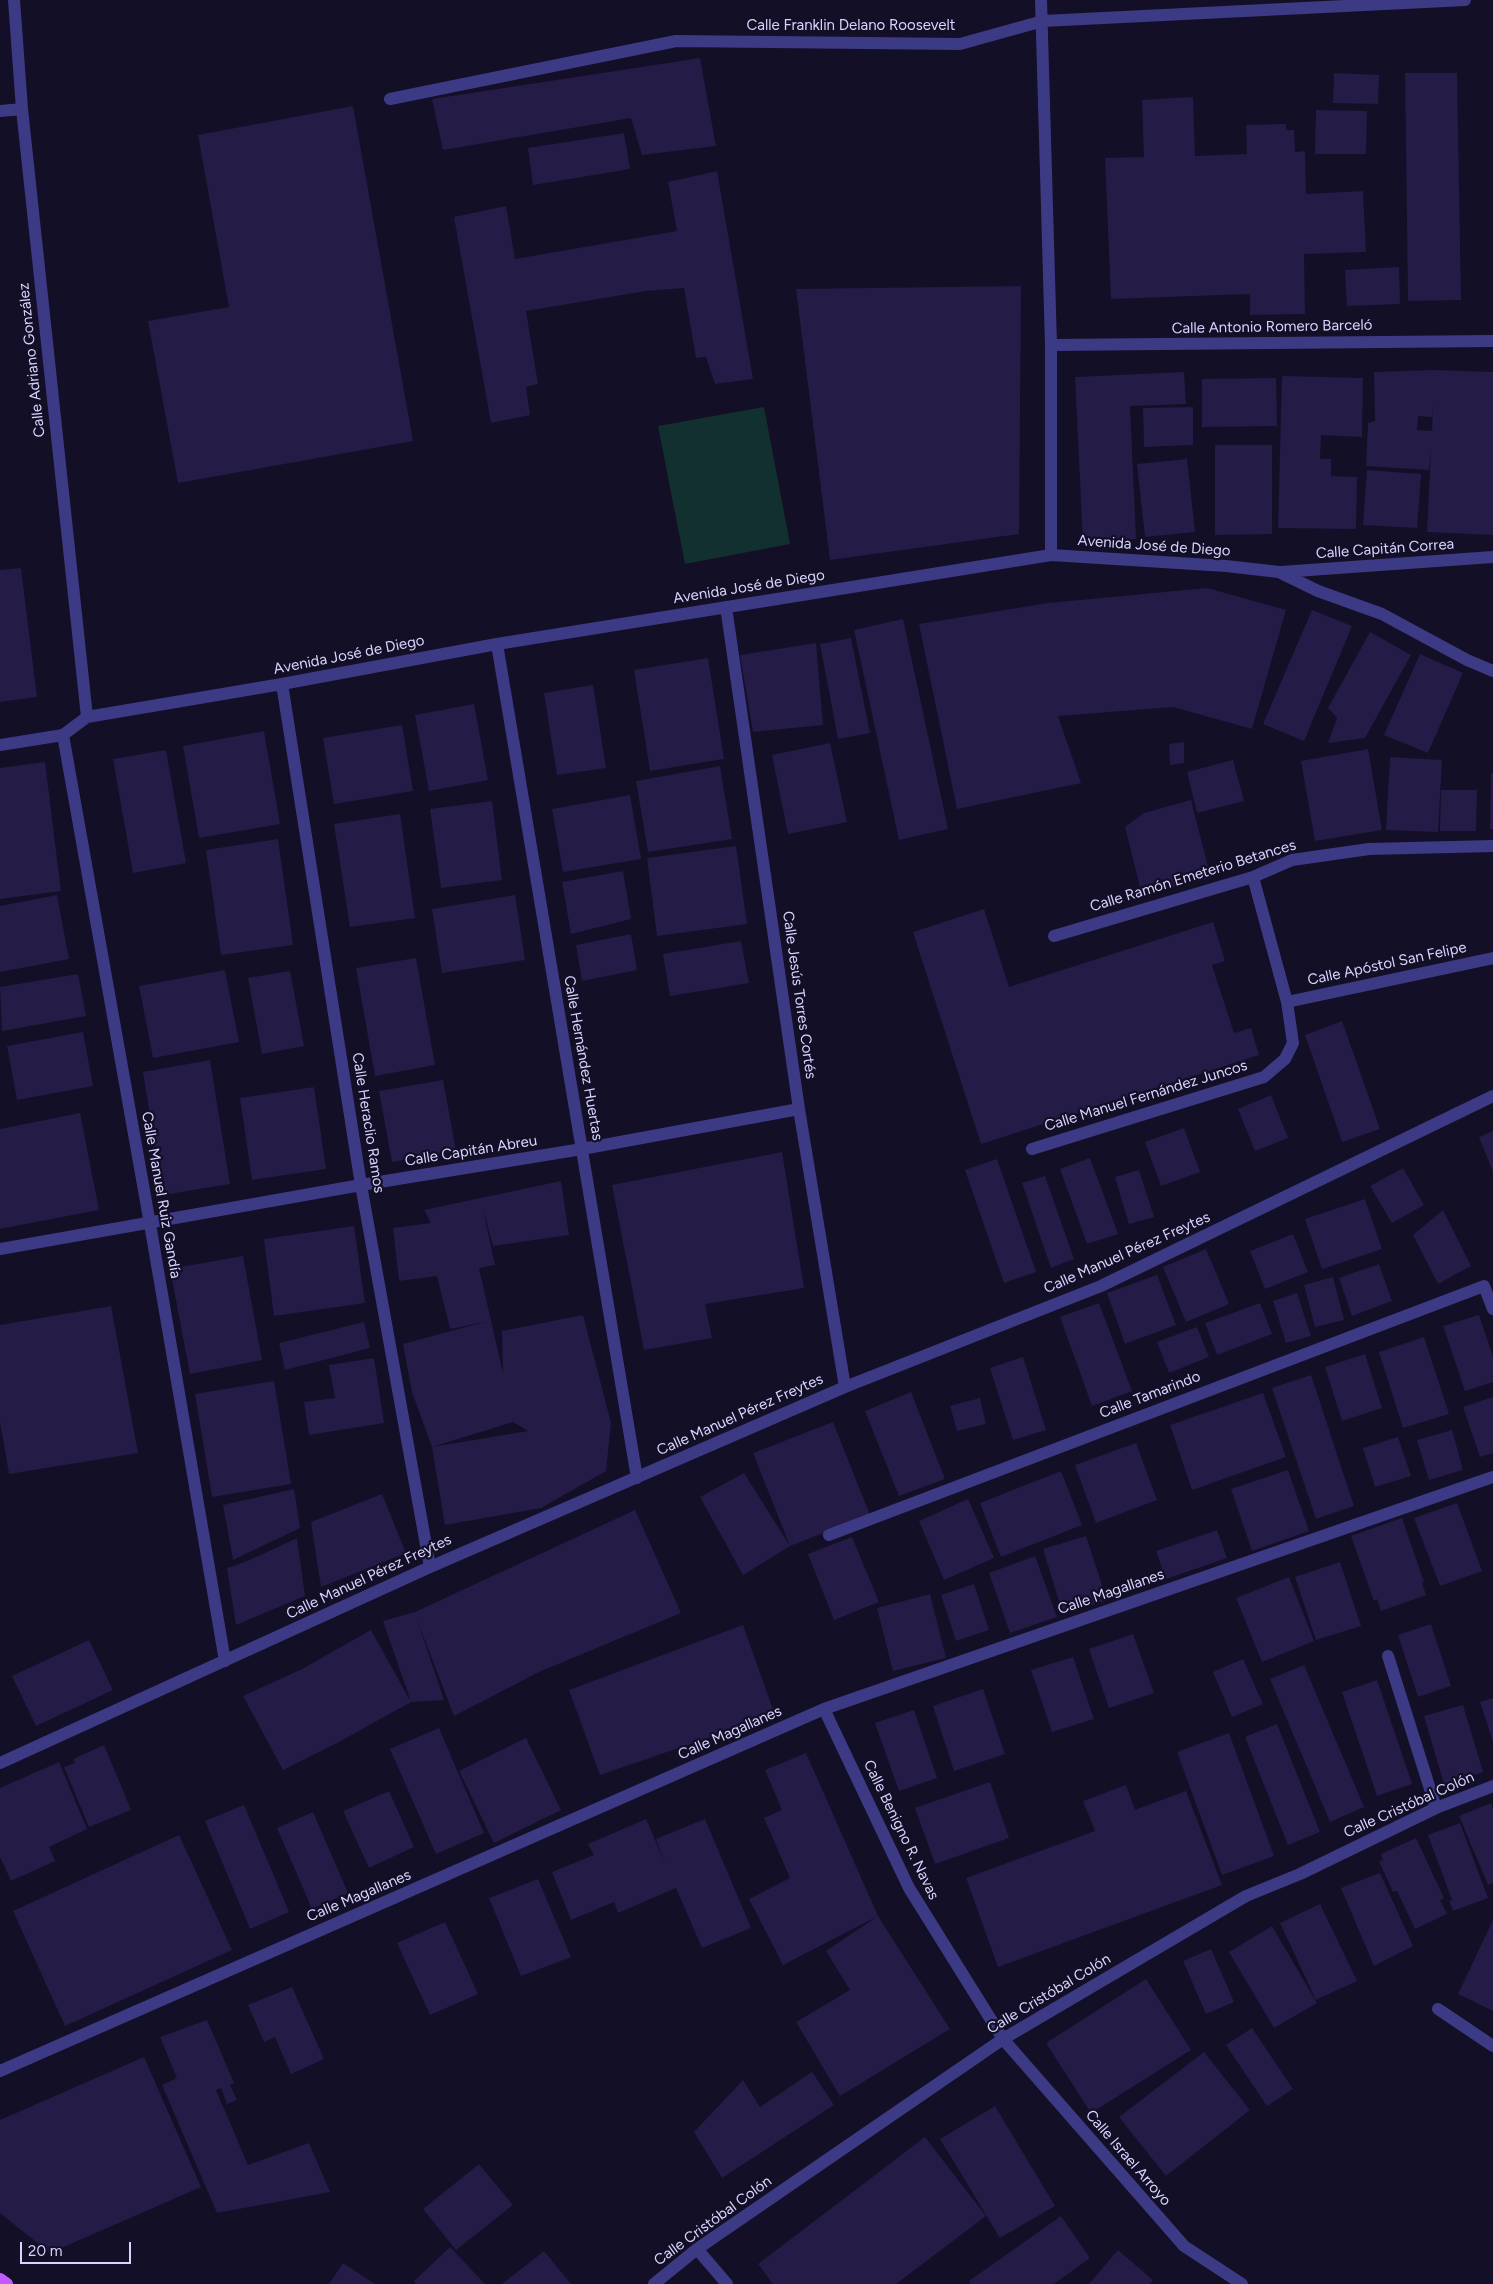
<!DOCTYPE html>
<html>
<head>
<meta charset="utf-8">
<style>
	body { margin:0 }
	#map { position:relative; width:1493px; height:2284px; overflow:hidden; background:#130f26; font-family:Figtree,sans-serif }
	canvas { display:block }
	.scale { position:absolute; left:20px; top:2242px; width:111px; height:22px; box-sizing:border-box; border:2px solid #d9d4ff; border-top:0; padding-left:6px; font-size:15px; line-height:18px; white-space:nowrap; color:#d9d4ff; -webkit-text-stroke:4px #130f26; paint-order:stroke }
</style>
</head>
<body>
<div id="map">
<canvas width="1493" height="2284"></canvas>
<div class="scale">20 m</div>
</div>
<script>
const c = document.querySelector('canvas').getContext('2d');
c.lineJoin = 'round';
function fillPath(path, color) {
  c.fillStyle = color;
  c.fill(path, 'evenodd');
}
function toPath(rows) {
  const path = new Path2D();
  for (const r of rows) {
    path.moveTo(r[0], r[1]);
    for (let i = 2; i < r.length; i += 2) path.lineTo(r[i], r[i + 1]);
  }
  return path;
}
function trace(path, color, width, dash) {
  c.strokeStyle = color;
  c.lineWidth = width;
  c.lineCap = dash ? 'butt' : 'round';
  c.setLineDash(dash || []);
  c.stroke(path);
}
function label(font, color, halo, rows, align = 'center') {
  c.font = font + ' Figtree,sans-serif';
  c.lineWidth = 4.5;
  c.setLineDash([]);
  c.textBaseline = 'middle';
  c.strokeStyle = halo;
  c.fillStyle = color;
  for (const [text, x, y, turn = 0] of rows) {
    c.save();
    c.translate(x, y);
    c.rotate((+turn || 0) * Math.PI / 180);
    c.textAlign = isNaN(turn) ? turn : align;
    if (halo) c.strokeText(text, 0, 0);
    c.fillText(text, 0, 0);
    c.restore();
  }
}
const green = toPath([
	[764,407,790,544,685,564,658,426]
]);
const building = toPath([
	[700,58,716,146,642,155,631,118,443,150,432,99],
	[1334,73,1379,75,1378,104,1333,103],
	[1405,73,1457,73,1461,300,1408,301],
	[1193,97,1195,156,1247,154,1246,125,1286,124,1286,130,1294,130,1295,152,1305,151,1306,194,1363,191,1366,252,1304,254,1305,314,1250,315,1250,294,1111,299,1105,158,1144,157,1142,100],
	[353,106,413,441,178,483,148,321,229,307,198,135],
	[1316,110,1367,111,1366,154,1315,154],
	[624,133,630,169,533,185,528,148],
	[717,171,753,379,715,384,706,357,696,358,684,288,646,291,526,311,538,384,526,387,530,415,491,423,454,217,506,206,515,259,677,231,668,182],
	[1399,267,1400,304,1347,306,1345,270],
	[1021,286,1019,534,830,560,796,289],
	[1435,370,1493,372,1493,535,1427,532,1431,450,1429,470,1366,466,1368,423,1375,421,1374,372],
	[1433,402,1432,431,1417,430,1418,416,1432,417],
	[1184,372,1186,404,1130,406,1136,539,1083,542,1075,377],
	[1282,376,1363,378,1362,437,1321,435,1320,459,1331,459,1331,476,1357,477,1356,529,1278,528],
	[1276,378,1277,426,1202,427,1202,379],
	[1193,407,1193,445,1144,447,1143,408],
	[1215,445,1272,445,1272,534,1215,535],
	[1187,459,1195,532,1145,537,1137,464],
	[1367,470,1421,474,1417,528,1363,525],
	[21,568,37,697,0,702,0,570],
	[1207,588,1286,610,1252,729,1173,707,1058,716,1081,783,957,809,919,624,1048,603],
	[1312,610,1352,626,1304,741,1263,724],
	[903,619,948,829,899,840,854,630],
	[1370,632,1411,655,1365,738,1328,743,1337,718,1328,708],
	[851,638,870,733,838,739,820,644],
	[816,643,823,725,753,732,740,655],
	[1420,654,1463,673,1428,753,1384,735],
	[708,658,724,759,650,771,634,670],
	[593,685,606,768,557,775,544,693],
	[474,704,488,780,429,791,415,715],
	[402,725,413,791,334,804,323,738],
	[264,731,280,824,199,838,183,746],
	[1184,742,1184,763,1170,765,1169,744],
	[830,743,847,822,788,834,772,755],
	[1368,749,1382,830,1315,841,1301,761],
	[166,750,186,863,133,873,113,759],
	[1390,757,1442,760,1438,832,1386,830],
	[1233,760,1244,801,1197,813,1187,772],
	[45,762,61,891,0,899,0,768],
	[720,766,732,839,648,852,636,781],
	[1491,773,1493,773,1493,829,1490,829],
	[1441,790,1477,790,1476,831,1440,831],
	[630,795,641,859,563,872,552,809],
	[1191,800,1211,878,1142,895,1125,827,1144,813],
	[492,801,502,880,441,888,430,809],
	[400,814,415,918,350,927,334,824],
	[278,839,293,945,221,955,206,850],
	[736,846,747,924,657,936,647,858],
	[623,871,631,919,571,934,562,882],
	[57,895,69,959,0,972,0,906],
	[515,895,525,960,442,973,432,909],
	[984,909,1009,987,1213,922,1225,961,1212,965,1234,1033,1251,1028,1259,1055,981,1144,913,932],
	[631,934,637,970,582,981,576,945],
	[741,941,749,983,670,996,663,954],
	[416,958,435,1065,375,1076,356,968],
	[225,970,239,1042,153,1058,139,986],
	[290,971,304,1046,262,1054,248,978],
	[78,974,86,1016,2,1031,0,987],
	[1342,1021,1380,1129,1342,1142,1305,1035],
	[83,1032,93,1086,17,1100,7,1046],
	[210,1060,230,1184,163,1195,143,1072],
	[443,1080,456,1151,392,1162,379,1091],
	[314,1087,326,1169,252,1180,240,1098],
	[1271,1095,1288,1138,1255,1151,1238,1109],
	[80,1113,99,1210,0,1229,0,1129],
	[1184,1128,1200,1172,1161,1186,1145,1142],
	[1493,1131,1493,1172,1479,1137],
	[782,1152,804,1288,705,1304,712,1338,644,1350,612,1185],
	[1090,1158,1118,1234,1087,1244,1060,1169],
	[997,1159,1036,1272,1004,1283,965,1170],
	[1403,1168,1424,1205,1392,1223,1370,1186],
	[1139,1170,1154,1217,1129,1224,1115,1177],
	[1045,1176,1074,1259,1051,1268,1022,1183],
	[561,1181,569,1235,493,1246,483,1209,495,1265,479,1268,503,1373,502,1331,583,1315,611,1423,606,1471,541,1508,445,1525,432,1447,412,1392,403,1344,484,1322,450,1329,437,1276,399,1281,393,1228,431,1223,424,1210],
	[513,1422,528,1431,432,1447],
	[1365,1199,1382,1249,1322,1269,1305,1219],
	[1443,1210,1471,1266,1438,1284,1413,1235],
	[354,1226,365,1303,274,1316,264,1239],
	[1293,1234,1308,1272,1265,1289,1250,1251],
	[1206,1249,1229,1304,1186,1322,1163,1267],
	[243,1256,262,1360,190,1374,170,1269],
	[1379,1264,1392,1301,1352,1316,1339,1278],
	[1157,1275,1176,1325,1125,1344,1107,1293],
	[1333,1277,1344,1320,1315,1327,1304,1285],
	[1297,1293,1311,1336,1286,1343,1273,1301],
	[1099,1303,1132,1391,1092,1406,1060,1317],
	[1260,1303,1272,1334,1217,1355,1205,1323],
	[111,1306,138,1453,9,1474,0,1422,0,1325],
	[1479,1315,1493,1357,1493,1382,1465,1391,1443,1326],
	[364,1322,370,1348,285,1370,279,1343],
	[1197,1327,1209,1357,1169,1373,1157,1342],
	[1424,1337,1449,1414,1403,1428,1379,1352],
	[1365,1354,1382,1408,1342,1421,1325,1367],
	[1023,1357,1046,1430,1013,1440,990,1368],
	[374,1358,384,1423,309,1435,304,1402,335,1398,329,1365],
	[1311,1375,1354,1506,1316,1519,1272,1388],
	[274,1381,291,1484,212,1497,195,1394],
	[911,1392,945,1479,899,1496,865,1411],
	[1263,1393,1286,1457,1192,1490,1170,1425],
	[1493,1397,1493,1453,1480,1457,1463,1407],
	[980,1398,986,1424,957,1431,950,1406],
	[833,1422,870,1515,790,1546,743,1575,700,1497,744,1473,790,1546,753,1453],
	[1452,1430,1463,1470,1429,1480,1417,1440],
	[1398,1437,1411,1476,1375,1487,1363,1448],
	[1136,1443,1157,1500,1096,1523,1075,1465],
	[1288,1470,1309,1531,1252,1551,1231,1489],
	[1061,1471,1082,1525,1001,1557,980,1503],
	[294,1489,300,1528,233,1560,223,1505],
	[382,1494,406,1553,321,1587,311,1522],
	[968,1499,994,1558,944,1580,919,1521],
	[1457,1503,1482,1571,1440,1586,1414,1518],
	[635,1510,681,1613,539,1672,454,1716,418,1622,444,1700,411,1702,337,1743,283,1770,243,1696,302,1669,371,1630,411,1702,383,1621,415,1612],
	[1402,1518,1424,1582,1422,1583,1426,1595,1381,1611,1377,1599,1374,1601,1351,1536],
	[1217,1530,1227,1558,1166,1579,1156,1551],
	[1086,1536,1107,1600,1063,1614,1043,1549],
	[852,1537,879,1602,834,1620,808,1554],
	[297,1538,305,1596,236,1625,227,1568,245,1562],
	[1035,1556,1057,1617,1010,1633,989,1573],
	[1340,1562,1361,1626,1316,1640,1295,1577],
	[1289,1577,1314,1641,1262,1662,1236,1598],
	[974,1584,989,1630,956,1641,941,1595],
	[930,1594,946,1658,893,1671,877,1608],
	[1431,1624,1451,1686,1418,1697,1398,1635],
	[743,1625,775,1715,600,1775,569,1690],
	[1133,1634,1154,1693,1109,1708,1089,1649],
	[89,1640,113,1690,36,1726,12,1676],
	[1073,1657,1094,1719,1052,1732,1031,1670],
	[1243,1659,1263,1704,1232,1717,1213,1672],
	[1304,1665,1364,1807,1330,1822,1270,1679],
	[1377,1680,1412,1784,1377,1796,1342,1692],
	[983,1689,1005,1754,954,1771,933,1706],
	[1493,1698,1493,1742,1480,1702],
	[1463,1705,1483,1772,1444,1784,1424,1716],
	[914,1710,937,1778,899,1791,875,1723],
	[1277,1724,1320,1832,1288,1845,1245,1737],
	[439,1728,484,1833,436,1854,390,1749],
	[1229,1733,1274,1856,1222,1875,1177,1752],
	[526,1738,561,1810,494,1843,459,1771],
	[104,1745,131,1810,89,1827,64,1767,75,1763,73,1759],
	[806,1753,878,1916,783,1965,749,1899,790,1878,764,1818,782,1810,765,1770],
	[59,1762,87,1829,49,1847,55,1861,11,1881,0,1857,0,1788],
	[990,1782,1009,1838,935,1864,915,1808],
	[1126,1785,1135,1810,1186,1791,1222,1885,998,1967,966,1878,1095,1831,1083,1801],
	[389,1791,414,1847,369,1868,343,1811],
	[1491,1803,1493,1808,1493,1883,1488,1885,1459,1816],
	[244,1805,289,1912,250,1929,205,1821],
	[313,1812,348,1893,312,1909,277,1828],
	[646,1819,665,1863,656,1839,705,1819,751,1928,702,1948,676,1888,618,1913,614,1902,571,1920,552,1872,594,1855,588,1844],
	[1460,1823,1488,1898,1453,1911,1449,1901,1452,1900,1428,1835],
	[179,1835,232,1950,65,2026,13,1911],
	[1416,1838,1444,1898,1440,1900,1447,1914,1415,1929,1397,1891,1393,1892,1379,1861,1383,1860,1381,1854],
	[1380,1873,1413,1946,1374,1966,1341,1888],
	[538,1879,571,1957,521,1976,489,1898],
	[1320,1904,1357,1981,1316,2000,1280,1923],
	[878,1916,950,2029,840,2096,796,2022,850,1990,826,1951],
	[1493,1920,1493,2011,1458,1994],
	[445,1922,478,1994,430,2015,397,1943],
	[1272,1926,1317,2003,1274,2028,1229,1952],
	[1211,1949,1234,2002,1206,2014,1183,1961],
	[1146,1979,1191,2050,1091,2113,1046,2043],
	[292,1987,324,2059,291,2074,275,2037,264,2042,248,2005],
	[207,2020,234,2083,230,2085,237,2100,227,2104,221,2088,216,2090,248,2165,309,2143,330,2192,217,2213,162,2085,177,2078,160,2037],
	[1252,2028,1293,2089,1267,2106,1226,2045],
	[1204,2052,1250,2110,1166,2176,1119,2117],
	[144,2057,201,2187,50,2253,0,2213,0,2120],
	[812,2072,834,2105,722,2178,694,2132,743,2080,760,2107],
	[995,2106,1055,2206,1000,2238,940,2139],
	[925,2137,986,2216,896,2284,773,2284,758,2264],
	[479,2164,513,2205,456,2250,423,2209],
	[1061,2216,1090,2258,1054,2284,971,2284,969,2281],
	[450,2247,485,2284,416,2284,414,2281],
	[1118,2250,1153,2280,1150,2284,1089,2284],
	[544,2251,571,2284,502,2284],
	[343,2263,375,2284,329,2284]
]);
const service = toPath([
	[1388,1656,1436,1808]
]);
const minor = toPath([
	[14,0,22,109,87,717],
	[1041,0,1051,345,1051,555],
	[390,99,676,41,960,44,1043,21,1465,0],
	[0,111,22,109],
	[1051,345,1493,341],
	[1281,572,1493,557],
	[726,607,799,1109,845,1387],
	[497,644,637,1478],
	[282,684,361,1185,430,1567],
	[63,735,150,1224,225,1661],
	[0,745,63,735,87,717,282,684,497,644,1051,555,1226,566,1279,572,1318,591,1382,614,1467,660,1493,671],
	[1054,936,1253,877,1292,860,1369,849,1493,846],
	[1287,1002,1493,958],
	[1032,1149,1264,1077,1285,1059,1293,1043,1287,1002,1253,877],
	[0,1249,361,1185,582,1149,799,1109],
	[829,1535,1484,1286,1493,1309],
	[824,1709,909,1888,1003,2039,1184,2246,1242,2284],
	[0,1763,430,1567,845,1387,1101,1286,1493,1096],
	[1438,2009,1493,2046],
	[0,2071,824,1709,1493,1477],
	[697,2249,727,2284],
	[654,2284,697,2249,1003,2039,1246,1896,1300,1874,1436,1808,1493,1786]
]);
const primary = toPath([
	[0,2279,7,2284]
]);
const streetNames = [
	["Calle Franklin Delano Roosevelt",851,26],
	["Calle Antonio Romero Barceló",1272,327,-1],
	["Calle Adriano González",32,360,-96],
	["Avenida José de Diego",1154,546,4],
	["Calle Capitán Correa",1385,549,-4],
	["Avenida José de Diego",749,587,-9],
	["Avenida José de Diego",349,655,-11],
	["Calle Ramón Emeterio Betances",1193,876,-17],
	["Calle Apóstol San Felipe",1387,964,-12],
	["Calle Jesús Torres Cortés",799,995,82],
	["Calle Hernández Huertas",583,1058,80],
	["Calle Manuel Fernández Juncos",1146,1096,-17],
	["Calle Heraclio Ramos",368,1123,81],
	["Calle Capitán Abreu",471,1151,-9],
	["Calle Manuel Ruiz Gandía",161,1195,80],
	["Calle Manuel Pérez Freytes",1127,1253,-24],
	["Calle Tamarindo",1150,1395,-21],
	["Calle Manuel Pérez Freytes",740,1415,-24],
	["Calle Manuel Pérez Freytes",369,1577,-25],
	["Calle Magallanes",1111,1592,-19],
	["Calle Magallanes",730,1733,-24],
	["Calle Cristóbal Colón",1409,1805,-24],
	["Calle Benigno R. Navas",901,1830,64],
	["Calle Magallanes",359,1896,-23],
	["Calle Cristóbal Colón",1049,1994,-31],
	["Calle Israel Arroyo",1128,2158,49],
	["Calle Cristóbal Colón",713,2221,-36]
];
fillPath(green, '#12302f');
fillPath(building, '#241b47');
trace(service, '#3d3a85', 12);
trace(minor, '#3d3a85', 12);
trace(primary, '#c25bff', 12);
label('15px', '#d9d4ff', '#130f26', streetNames);
</script>
</body>
</html>
